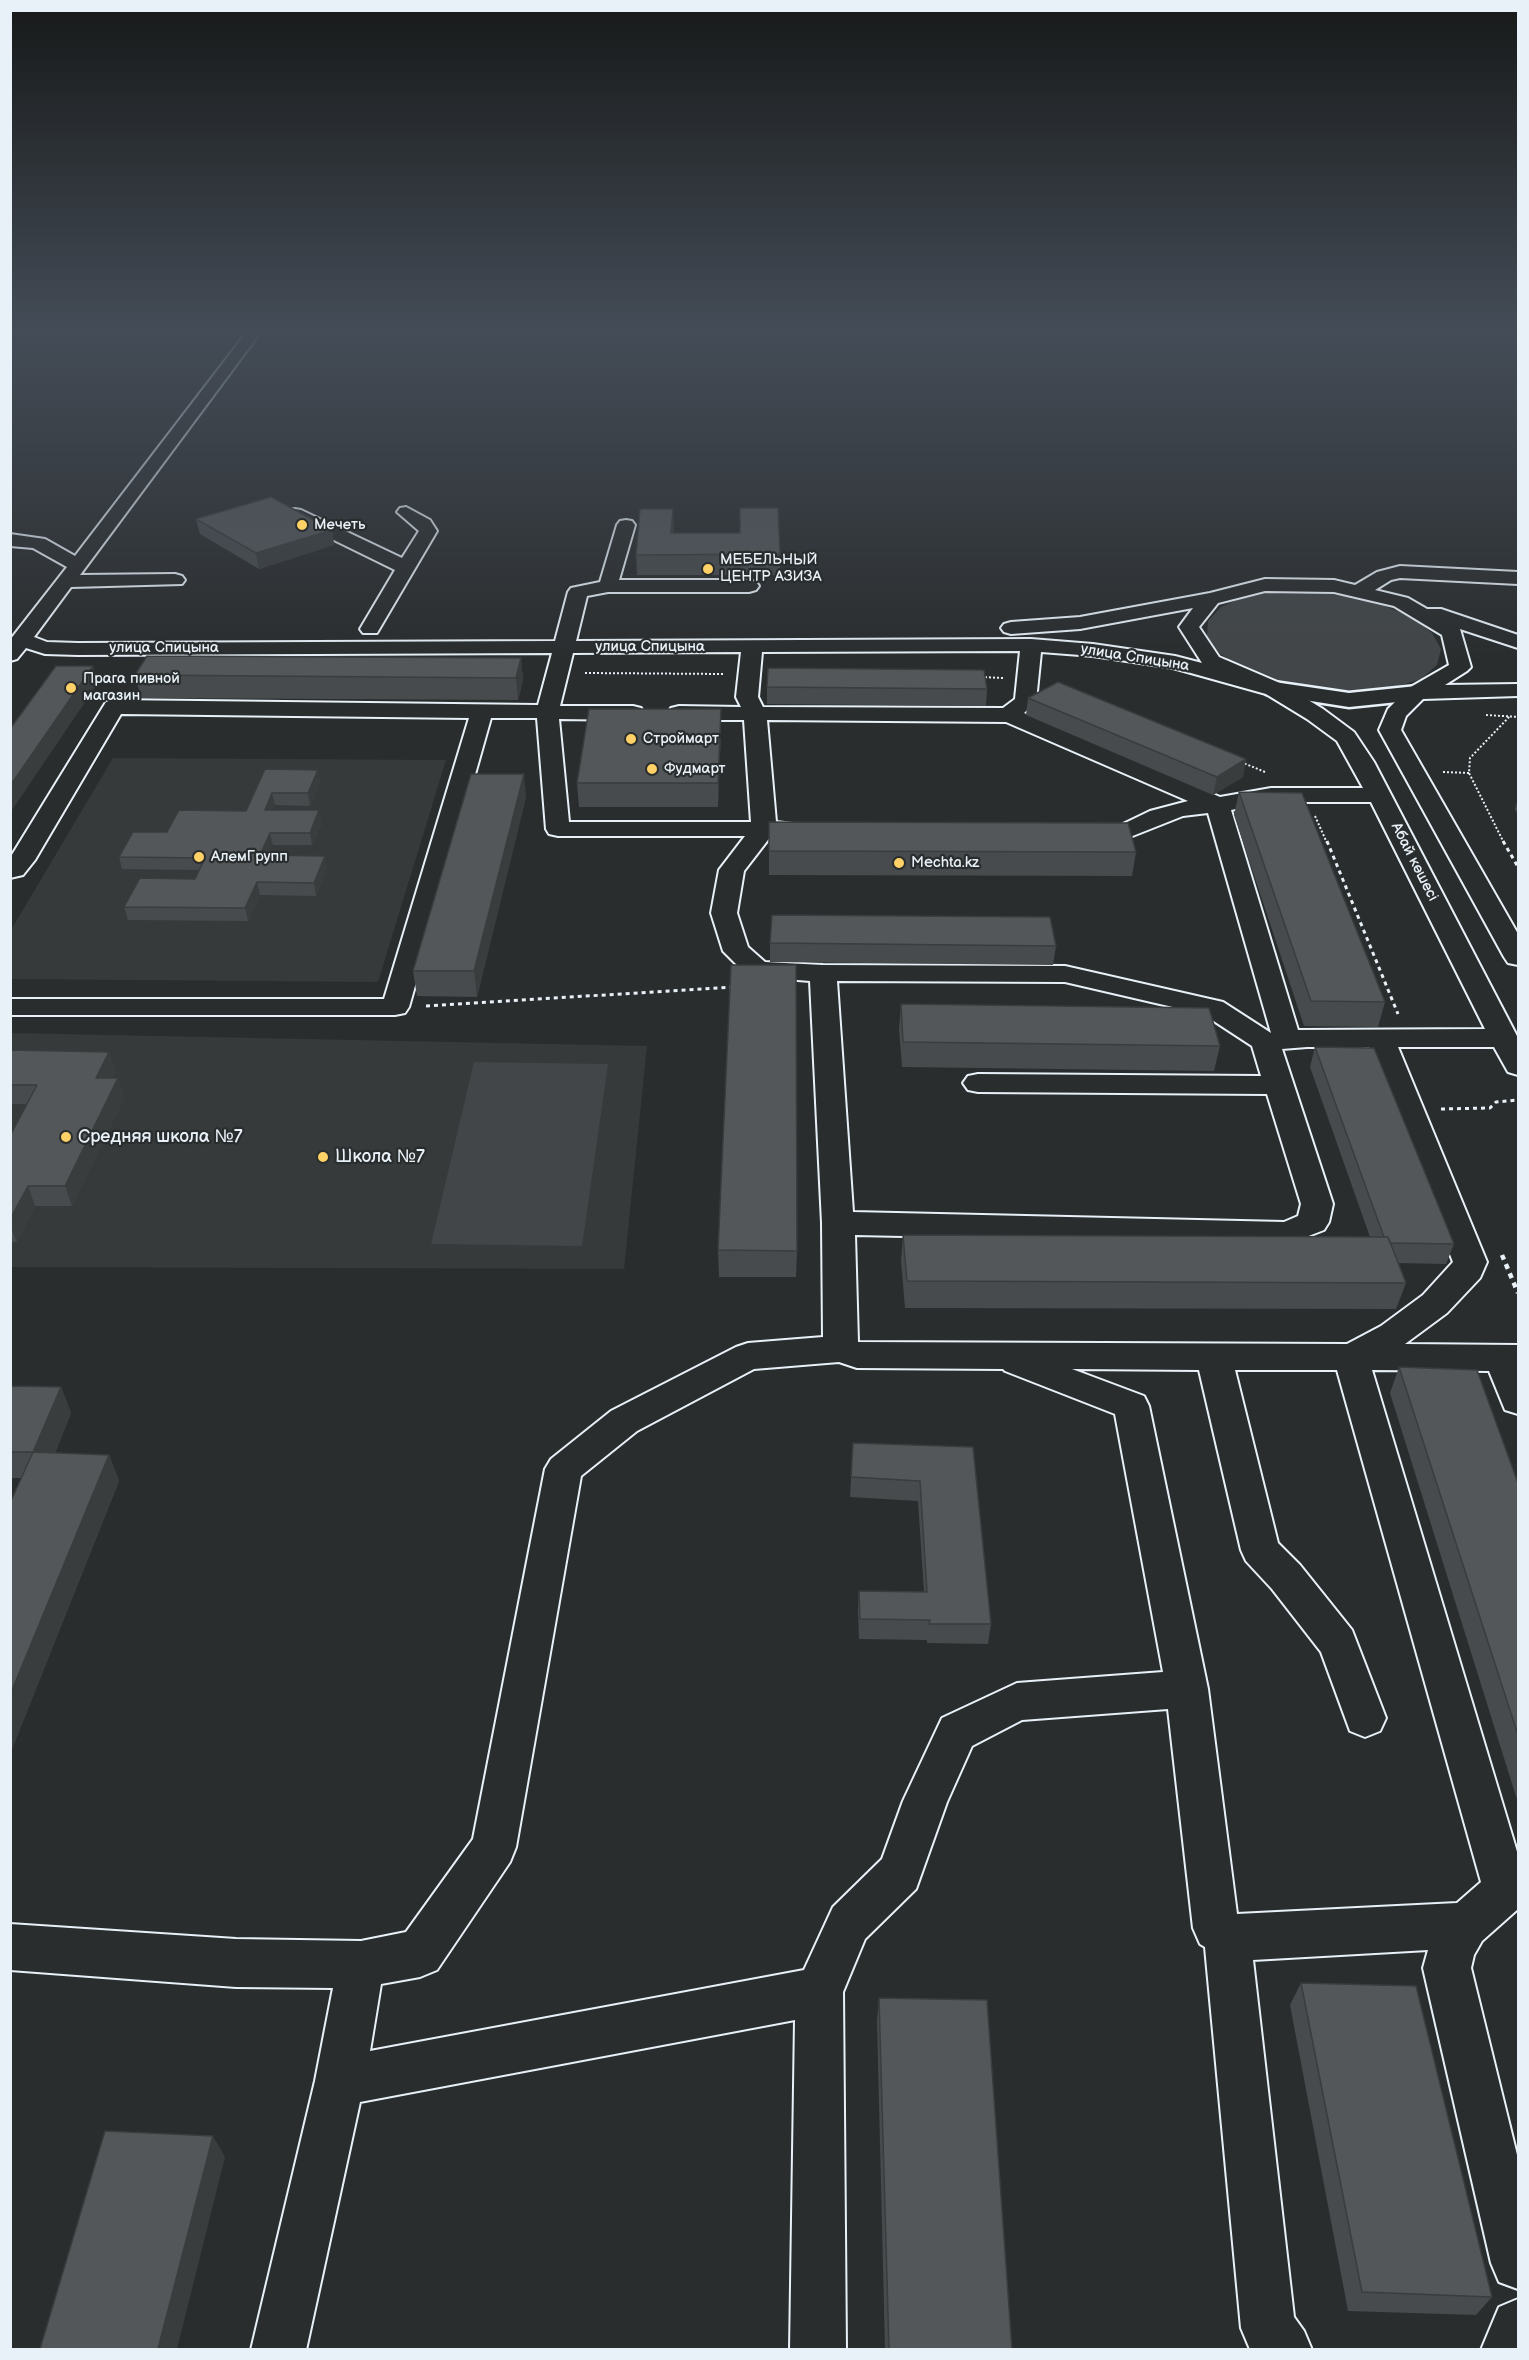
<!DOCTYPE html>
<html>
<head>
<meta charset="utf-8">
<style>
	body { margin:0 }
	#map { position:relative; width:1529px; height:2360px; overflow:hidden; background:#2a2d2e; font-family:"Balsamiq Sans",sans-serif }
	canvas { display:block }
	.frame { position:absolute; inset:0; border:12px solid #e8f1f8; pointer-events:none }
</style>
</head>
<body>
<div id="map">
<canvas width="1529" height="2360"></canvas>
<div class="frame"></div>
</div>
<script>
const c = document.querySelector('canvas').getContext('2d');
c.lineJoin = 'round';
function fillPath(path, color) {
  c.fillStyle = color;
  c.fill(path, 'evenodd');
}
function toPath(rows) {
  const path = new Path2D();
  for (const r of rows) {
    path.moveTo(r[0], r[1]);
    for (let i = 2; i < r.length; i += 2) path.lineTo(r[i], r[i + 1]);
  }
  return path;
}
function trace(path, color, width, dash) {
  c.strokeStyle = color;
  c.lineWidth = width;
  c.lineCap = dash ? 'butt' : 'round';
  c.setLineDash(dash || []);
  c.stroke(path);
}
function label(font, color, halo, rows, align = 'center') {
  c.font = font + ' "Balsamiq Sans",sans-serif';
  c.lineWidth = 4.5;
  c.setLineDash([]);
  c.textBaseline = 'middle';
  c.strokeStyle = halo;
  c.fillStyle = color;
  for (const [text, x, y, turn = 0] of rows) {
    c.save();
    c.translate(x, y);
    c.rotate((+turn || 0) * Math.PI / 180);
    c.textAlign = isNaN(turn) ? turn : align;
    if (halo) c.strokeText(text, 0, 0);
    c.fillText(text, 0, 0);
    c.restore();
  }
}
const built = toPath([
	[113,758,446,760,378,982,11,979,11,930],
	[11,1033,647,1046,624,1269,11,1267]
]);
const green = toPath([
	[1311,591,1348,596,1382,605,1412,617,1432,633,1441,649,1437,665,1421,679,1392,688,1355,691,1315,689,1276,681,1242,668,1219,653,1207,636,1208,621,1221,607,1244,597,1275,592],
	[474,1062,608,1064,582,1246,431,1244]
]);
const pathFar2 = toPath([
	[585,673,724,674],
	[981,677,1003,678],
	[1486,715,1518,717],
	[1241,762,1265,772],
	[1443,772,1469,773],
	[1315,816,1327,843],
	[1504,843,1469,773,1470,758,1510,716]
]);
const pathFar1 = toPath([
	[1327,841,1398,1014],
	[1503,841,1518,867],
	[426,1006,733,987],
	[1441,1109,1490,1108,1496,1102,1518,1100]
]);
const path = toPath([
	[1502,1255,1518,1293]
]);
const minor = toPath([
	[246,333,260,333,80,575,175,574,182,576,185,580,182,584,71,587,34,637,47,642,78,643,555,641,568,592,571,588,600,582,617,525,620,521,626,520,632,521,635,525,619,580,749,580,756,582,759,586,756,590,749,592,608,592,587,596,576,641,1031,639,1093,644,1175,656,1202,663,1179,627,1193,608,1080,629,1011,634,1004,632,1001,628,1004,624,1011,622,1080,617,1210,593,1265,579,1334,580,1355,585,1377,572,1400,566,1518,572,1518,584,1400,578,1391,580,1375,590,1408,598,1427,609,1441,609,1518,635,1518,648,1460,629,1471,667,1467,671,1445,685,1518,684,1518,696,1423,699,1406,716,1401,730,1518,934,1518,965,1508,963,1504,957,1379,730,1388,709,1409,688,1449,665,1442,635,1394,606,1334,592,1265,591,1218,603,1199,627,1219,657,1282,684,1323,709,1354,732,1374,762,1518,1038,1518,1075,1508,1072,1494,1047,1398,1047,1487,1262,1480,1278,1447,1313,1405,1344,1518,1345,1518,1414,1505,1410,1489,1371,1372,1370,1518,1855,1518,1909,1482,1941,1474,1955,1471,1968,1518,2159,1518,2289,1499,2282,1491,2263,1423,1968,1428,1950,1253,1960,1294,2317,1304,2331,1312,2350,1250,2350,1249,2347,1241,2328,1205,1947,1200,1944,1193,1928,1168,1709,1022,1720,972,1746,947,1802,916,1889,865,1939,843,1992,846,2350,790,2350,795,2020,360,2102,306,2350,251,2350,315,2081,333,1988,236,1987,10,1970,10,1924,236,1939,361,1941,406,1932,473,1839,545,1469,551,1459,611,1411,736,1347,748,1343,823,1337,822,1223,810,981,748,976,723,951,711,913,719,870,745,836,558,836,549,834,546,829,537,718,491,718,409,1007,405,1013,395,1015,10,1015,10,999,384,999,469,718,121,714,35,860,23,875,10,878,10,858,106,702,114,700,538,705,552,653,78,655,45,654,26,648,17,659,10,661,10,640,67,567,33,548,10,546,10,534,45,539,75,556,246,333],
	[1020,651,1015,699,1003,708,763,707,758,697,762,652,1020,651],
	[741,652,736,697,741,707,679,706,671,708,668,713,671,718,679,720,744,720,751,822,569,822,559,719,633,720,641,718,644,713,641,708,633,706,560,706,573,653,741,652],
	[1041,652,1093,656,1173,668,1266,694,1307,719,1337,741,1363,788,1271,788,1220,797,1024,713,1036,701,1041,652],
	[767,720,1006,722,1188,801,1150,811,1121,825,1080,827,1077,832,1080,837,1089,839,1125,839,1183,816,1208,813,1271,1033,1223,1002,1065,966,823,965,765,962,748,947,737,913,744,871,771,836,793,834,796,829,793,824,776,822,767,720],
	[1271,802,1371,802,1485,1029,1298,1030,1231,810,1271,802],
	[837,981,1065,982,1203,1014,1252,1046,1261,1076,978,1074,968,1076,963,1083,968,1090,978,1092,1267,1094,1301,1204,1298,1216,1284,1222,853,1212,837,981],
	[1307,1047,1369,1047,1453,1262,1423,1295,1381,1326,1347,1344,858,1342,855,1235,1288,1244,1324,1230,1329,1222,1333,1204,1282,1049,1307,1047],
	[839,1362,857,1368,1003,1369,1005,1371,1115,1414,1163,1672,1017,1683,942,1718,903,1801,882,1859,833,1907,804,1970,370,2051,381,1984,420,1977,437,1970,510,1862,516,1847,581,1476,637,1431,754,1369,839,1362],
	[1072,1369,1199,1370,1241,1550,1246,1561,1272,1589,1321,1652,1350,1731,1365,1737,1380,1731,1386,1718,1352,1630,1300,1565,1278,1543,1235,1370,1337,1370,1481,1882,1457,1903,1237,1914,1208,1689,1149,1406,1144,1396,1072,1369],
	[406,507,430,520,437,531,377,633,363,633,360,629,395,570,289,518,286,514,289,510,295,509,301,510,402,558,419,531,397,512,400,508,406,507],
	[1518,2299,1518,2350,1481,2350,1499,2307,1518,2299]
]);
const major = toPath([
	[1274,682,1349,693,1417,686,1425,688,1428,693,1425,698,1417,700,1349,707,1266,694,1263,689,1266,684,1274,682]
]);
const wall = toPath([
	[196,519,332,530,334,545,259,569,200,534],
	[674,529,673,533,780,554,780,575,637,575,636,555],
	[521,658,523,680,518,700,141,698,135,675],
	[767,687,987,689,986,706,767,704],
	[1028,698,1246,759,1243,777,1213,795,1026,715],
	[721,731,718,807,579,807,577,783],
	[265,769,318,770,320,782,310,806,275,805,273,810,322,823,312,845,273,845,268,855,327,869,316,896,260,895,248,921,128,920,124,907,195,879,199,870,122,869,119,857,167,832,246,811],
	[1239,792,1385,1002,1378,1027,1304,1026,1234,815],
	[526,797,477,997,417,996,413,971],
	[1518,798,1518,815,1515,809],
	[769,822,1136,852,1132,876,769,875],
	[770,943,1056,946,1053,965,770,962],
	[901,1004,1220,1046,1214,1071,902,1067,899,1029],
	[1315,1047,1454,1244,1446,1264,1398,1263,1406,1283,1396,1309,905,1308,901,1261,903,1235,1370,1237,1310,1067],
	[10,1050,116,1072,112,1078,118,1078,124,1098,72,1206,35,1206,17,1242,10,1242,10,1136,27,1104,10,1104],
	[718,1250,797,1251,796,1277,719,1277],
	[1399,1367,1518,1483,1518,1803,1390,1393],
	[10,1386,61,1387,71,1413,55,1453,109,1455,119,1481,10,1754,10,1503,22,1478,10,1478],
	[853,1443,973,1447,991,1624,988,1644,927,1643,927,1640,859,1639,858,1611,859,1591,924,1592,918,1501,850,1497],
	[1301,1983,1492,2297,1476,2315,1348,2311,1290,2005],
	[879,1998,1012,2349,885,2349,877,2020]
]);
const shadedWall = toPath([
	[673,509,674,529,672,554,671,533],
	[332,530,334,545,259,569,256,553],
	[521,658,523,680,518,700,516,678],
	[93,666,98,683,10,813,10,786],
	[721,709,721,731,718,807,718,783],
	[1246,759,1243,777,1213,795,1217,777],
	[318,770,320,782,310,806,308,793],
	[524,774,526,797,477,997,474,971],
	[272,793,275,805,268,822,265,810],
	[319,810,322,823,312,845,310,833],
	[270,833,273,845,263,868,260,855],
	[325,856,327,869,316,896,314,883],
	[257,882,260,895,248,921,245,908],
	[109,1052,116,1072,103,1097,96,1078],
	[118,1078,124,1098,72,1206,65,1186],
	[28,1186,35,1206,17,1242,10,1226,10,1219],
	[61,1387,71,1413,45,1479,33,1452],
	[109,1455,119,1481,10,1754,10,1695],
	[213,2136,225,2157,177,2349,158,2349]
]);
const building = toPath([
	[271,497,332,530,256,553,196,519,271,497],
	[740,508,778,508,780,554,636,555,640,509,673,509,671,533,740,533,740,508],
	[147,656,521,658,516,678,135,675,147,656],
	[56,666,93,666,10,786,10,729,56,666],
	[768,668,984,670,987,689,767,687,768,668],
	[1058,682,1246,759,1217,777,1028,698,1058,682],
	[589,709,721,709,718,783,577,783,589,709],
	[265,769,318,770,308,793,272,793,265,810,319,810,310,833,270,833,260,855,325,856,314,883,257,882,245,908,124,907,140,878,195,879,205,858,119,857,133,832,167,832,179,810,246,811,265,769],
	[471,774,524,774,474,971,413,971,471,774],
	[1239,792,1302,793,1385,1002,1311,1001,1239,792],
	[769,822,1128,823,1136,852,769,851,769,822],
	[772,915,1050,917,1056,946,770,943,772,915],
	[731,965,796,965,797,1251,718,1250,731,965],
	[901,1004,1209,1008,1220,1046,903,1042,901,1004],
	[1315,1047,1374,1048,1454,1244,1390,1243,1388,1237,1384,1237,1315,1047],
	[10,1050,109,1052,96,1078,118,1078,65,1186,28,1186,10,1219,10,1136,37,1085,10,1085,10,1050],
	[903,1235,1388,1237,1406,1283,907,1281,903,1235],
	[1399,1367,1477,1370,1518,1483,1518,1735,1399,1367],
	[10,1386,61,1387,33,1452,10,1452,10,1386],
	[853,1443,973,1447,991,1624,929,1624,930,1620,860,1619,859,1591,927,1592,920,1481,851,1477,853,1443],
	[33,1452,109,1455,10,1695,10,1503,33,1452],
	[1301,1983,1416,1986,1492,2297,1362,2292,1301,1983],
	[879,1998,987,2000,1012,2349,889,2349,879,1998],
	[105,2131,213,2136,158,2349,40,2349,105,2131]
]);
const markers = [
	[302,525,6,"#ffd166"],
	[708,569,6,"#ffd166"],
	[71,688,6,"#ffd166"],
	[631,739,6,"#ffd166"],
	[652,769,6,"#ffd166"],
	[199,857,6,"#ffd166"],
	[899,863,6,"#ffd166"],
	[66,1137,6,"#ffd166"],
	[323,1157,6,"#ffd166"]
];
const farPoinames = [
	["Мечеть",314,525],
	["МЕБЕЛЬНЫЙ",720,560],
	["ЦЕНТР АЗИЗА",720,577],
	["Прага пивной",83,679],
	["магазин",83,696],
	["Строймарт",643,739],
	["Фудмарт",664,769],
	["АлемГрупп",211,857],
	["Mechta.kz",911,863]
];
const farStreetnames = [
	["улица Спицына",650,647],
	["улица Спицына",164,648],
	["улица Спицына",1135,658,9],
	["Абай көшесі",1414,862,63]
];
const poiNames = [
	["Средняя школа №7",78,1137],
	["Школа №7",335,1157]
];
fillPath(built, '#363a3b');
fillPath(green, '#424648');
trace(minor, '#e8f1f8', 4);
trace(major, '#e8f1f8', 5);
trace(pathFar2, '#e8f1f8', 2, [2, 2]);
trace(pathFar1, '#e8f1f8', 3, [4, 4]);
trace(path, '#e8f1f8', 4.5, [5, 5]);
fillPath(minor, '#2a2d2e');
fillPath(major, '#2a2d2e');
fillPath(wall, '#474b4d');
fillPath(shadedWall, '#3a3d3e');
fillPath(building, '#535759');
trace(building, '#3a3d3e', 1.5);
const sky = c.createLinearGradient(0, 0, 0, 663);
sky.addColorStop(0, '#171919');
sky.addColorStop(0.5, '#444c57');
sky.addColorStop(1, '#444c5700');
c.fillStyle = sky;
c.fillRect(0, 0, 1529, 663);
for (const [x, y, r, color] of markers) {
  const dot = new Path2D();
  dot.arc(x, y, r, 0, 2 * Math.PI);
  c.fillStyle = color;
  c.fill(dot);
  trace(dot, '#2a2d2e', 2);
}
label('15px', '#e8f1f8', '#2a2d2e', farPoinames, 'left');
label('15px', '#e8f1f8', '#2a2d2e', farStreetnames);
label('18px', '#e8f1f8', '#2a2d2e', poiNames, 'left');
</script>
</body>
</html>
